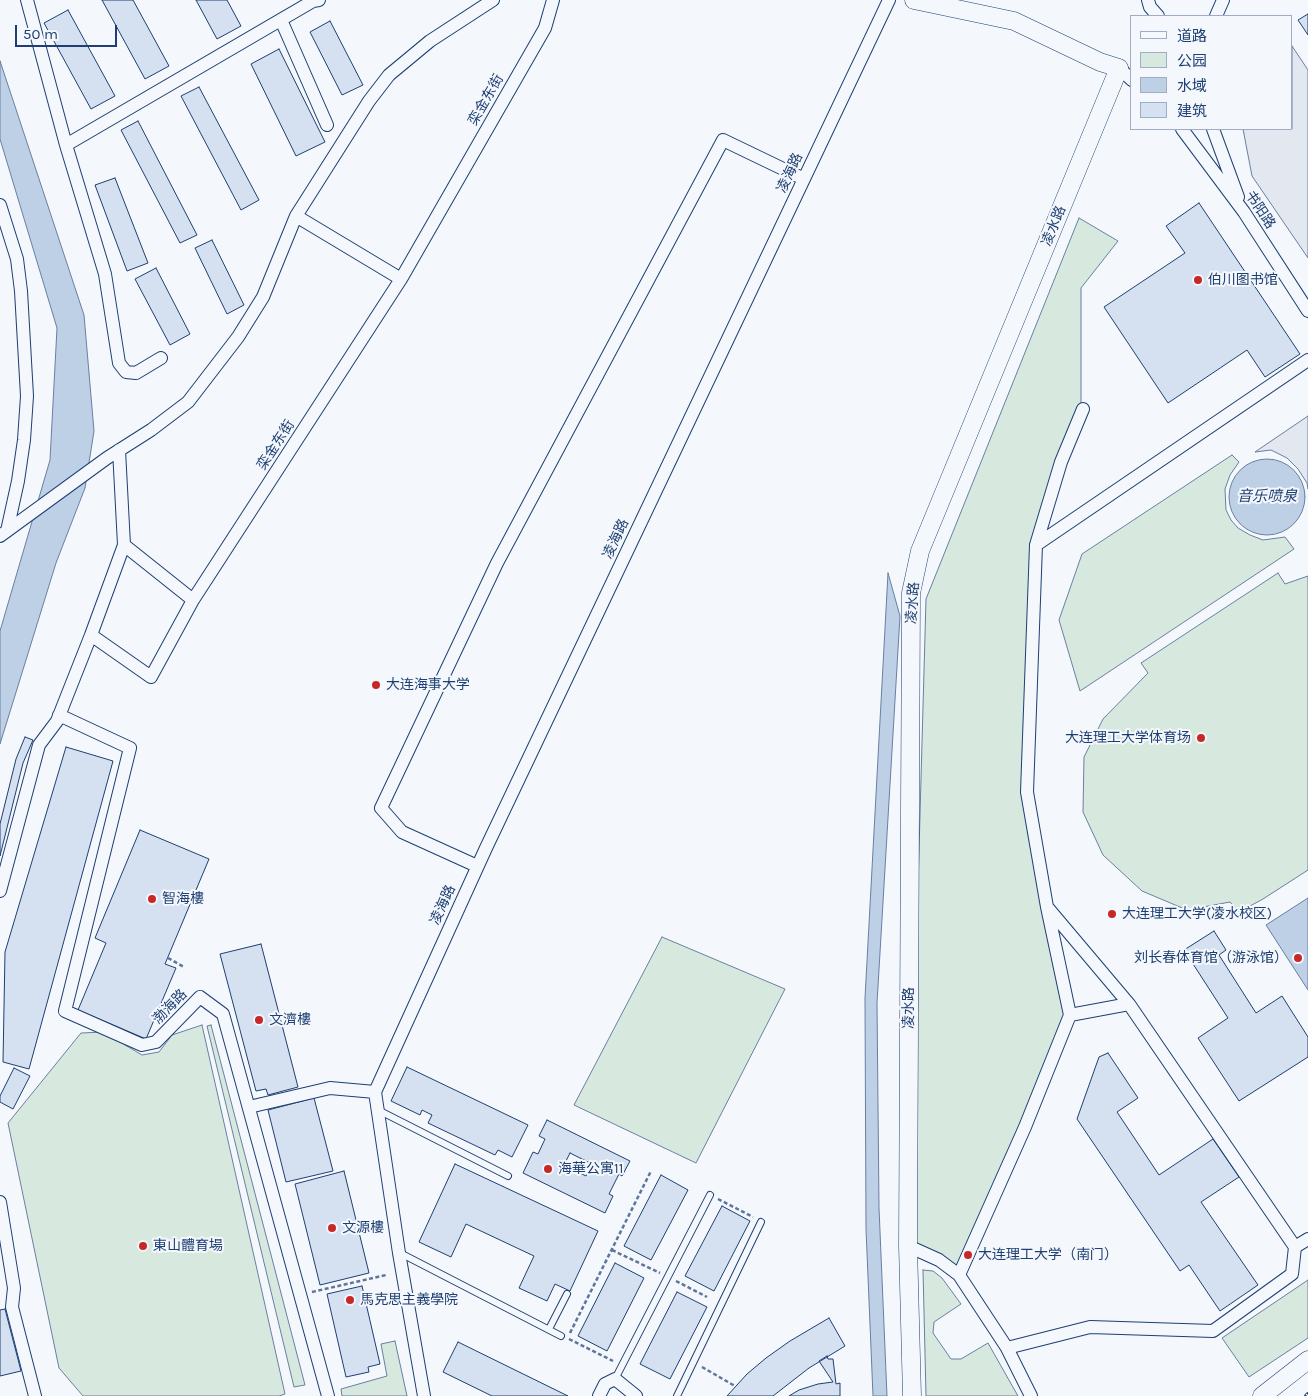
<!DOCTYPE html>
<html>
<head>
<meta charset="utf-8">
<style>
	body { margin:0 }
	#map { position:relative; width:1308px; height:1396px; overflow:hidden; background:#f4f7fb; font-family:Karla,"Noto Sans SC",sans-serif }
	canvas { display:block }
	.legend { position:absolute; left:1130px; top:15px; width:162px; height:115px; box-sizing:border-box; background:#f4f7fb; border:1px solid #9eadc5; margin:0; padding:6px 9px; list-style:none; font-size:15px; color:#1d3f73 }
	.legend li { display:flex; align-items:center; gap:10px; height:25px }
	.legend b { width:25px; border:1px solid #9eadc5 }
	.scale { position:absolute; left:15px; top:25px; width:102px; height:22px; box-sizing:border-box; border:2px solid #1d3f73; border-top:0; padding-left:6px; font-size:15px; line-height:18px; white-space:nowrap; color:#1d3f73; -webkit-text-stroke:4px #f4f7fb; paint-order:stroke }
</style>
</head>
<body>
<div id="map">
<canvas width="1308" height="1396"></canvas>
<ul class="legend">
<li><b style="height:6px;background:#f4f7fb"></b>道路</li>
<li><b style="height:14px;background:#d7e8df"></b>公园</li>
<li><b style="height:14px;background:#bed0e5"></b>水域</li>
<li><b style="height:14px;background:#d5e0f0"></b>建筑</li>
</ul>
<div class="scale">50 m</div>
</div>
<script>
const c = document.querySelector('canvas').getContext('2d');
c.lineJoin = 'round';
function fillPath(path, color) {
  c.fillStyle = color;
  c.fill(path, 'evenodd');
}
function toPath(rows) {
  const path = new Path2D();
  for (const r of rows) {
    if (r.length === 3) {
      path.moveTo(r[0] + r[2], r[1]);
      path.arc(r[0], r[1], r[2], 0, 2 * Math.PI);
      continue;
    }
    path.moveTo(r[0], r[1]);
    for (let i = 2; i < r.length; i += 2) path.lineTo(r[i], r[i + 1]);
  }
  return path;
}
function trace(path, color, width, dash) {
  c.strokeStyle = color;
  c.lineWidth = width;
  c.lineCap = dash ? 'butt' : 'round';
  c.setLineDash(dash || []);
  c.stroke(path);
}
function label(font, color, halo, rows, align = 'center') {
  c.font = font + ' Karla,"Noto Sans SC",sans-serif';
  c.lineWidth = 4;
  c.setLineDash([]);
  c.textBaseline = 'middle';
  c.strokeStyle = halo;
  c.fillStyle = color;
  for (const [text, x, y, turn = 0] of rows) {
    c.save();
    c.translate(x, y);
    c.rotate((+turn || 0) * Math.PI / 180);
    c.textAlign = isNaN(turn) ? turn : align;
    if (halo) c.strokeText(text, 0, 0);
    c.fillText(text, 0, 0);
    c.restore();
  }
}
const green = toPath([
	[1079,218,1118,241,1081,288,1081,415,1036,546,1027,792,1070,1015,959,1275,908,1246,926,599,1079,218],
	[1232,455,1239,462,1230,475,1225,489,1226,510,1231,520,1238,528,1250,535,1263,540,1285,537,1294,549,1080,691,1059,620,1082,554,1232,455],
	[1278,573,1285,584,1308,576,1308,870,1263,899,1239,912,1230,902,1187,910,1142,891,1103,855,1083,812,1084,757,1103,719,1148,673,1141,663,1278,573],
	[662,937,785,989,696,1163,574,1105,662,937],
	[202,1025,285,1394,279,1396,83,1396,59,1368,8,1123,81,1033,103,1032,142,1055,159,1052,172,1035,202,1025],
	[211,1025,305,1385,294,1387,207,1026,211,1025],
	[923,1270,933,1271,942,1278,961,1304,934,1322,933,1333,951,1359,961,1359,988,1343,1018,1396,926,1396,923,1270],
	[1308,1280,1308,1338,1249,1377,1222,1338,1308,1280],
	[395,1341,407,1396,342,1396,341,1389,387,1376,381,1344,395,1341]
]);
const parking = toPath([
	[1292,46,1308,70,1308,258,1252,176,1243,129,1292,129,1292,46],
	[1308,416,1308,489,1307,483,1298,469,1287,458,1271,450,1255,452,1308,416]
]);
const water = toPath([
	[0,61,84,315,94,431,85,488,56,563,0,744,0,631,50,460,57,328,0,139,0,61],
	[1267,497,38],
	[888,573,900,616,877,1003,879,1208,887,1396,873,1396,866,1229,865,998,888,573],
	[1308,898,1308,990,1266,925,1308,898]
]);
const building = toPath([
	[102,0,133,0,169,66,145,79,102,0],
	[196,0,227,0,241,26,217,39,196,0],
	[68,10,115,96,91,109,44,23,68,10],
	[1308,14,1308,35,1298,20,1308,14],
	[330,21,363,85,342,95,310,32,330,21],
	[279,49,325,142,296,156,251,64,279,49],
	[199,87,259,200,241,210,181,96,199,87],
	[138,121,197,235,180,243,121,130,138,121],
	[115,178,148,263,127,271,95,185,115,178],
	[1199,203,1300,354,1265,377,1247,350,1168,403,1104,307,1185,253,1166,226,1199,203],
	[212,240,244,305,227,314,195,248,212,240],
	[156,268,190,334,170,345,135,279,156,268],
	[25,737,33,740,23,763,0,856,0,824,16,759,25,737],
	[66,747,113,761,29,1069,3,1062,5,952,66,747],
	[140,830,209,859,165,964,176,968,146,1039,78,1010,106,943,95,938,140,830],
	[1214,931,1226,950,1219,955,1256,1013,1282,996,1308,1037,1308,1057,1239,1101,1198,1038,1228,1018,1184,950,1214,931],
	[261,944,298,1087,268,1095,266,1089,256,1091,220,954,261,944],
	[1108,1053,1138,1098,1117,1112,1159,1175,1213,1139,1239,1177,1201,1202,1258,1285,1220,1311,1189,1265,1180,1271,1077,1119,1099,1057,1108,1053],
	[407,1067,528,1125,512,1157,498,1150,495,1155,428,1123,432,1115,422,1110,420,1115,391,1101,407,1067],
	[14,1068,30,1076,13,1109,0,1102,0,1096,14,1068],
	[314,1098,333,1171,286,1182,268,1110,314,1098],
	[547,1120,630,1161,622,1176,619,1174,609,1194,613,1196,605,1213,523,1173,533,1152,538,1154,545,1139,539,1136,547,1120],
	[570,1153,592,1164,586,1176,564,1165,570,1153],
	[455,1164,598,1231,570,1291,555,1284,547,1301,519,1288,534,1256,466,1224,451,1257,419,1242,455,1164],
	[344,1171,369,1273,320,1285,295,1184,344,1171],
	[661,1175,688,1190,651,1260,624,1246,661,1175],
	[722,1206,750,1221,714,1291,685,1276,722,1206],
	[615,1263,644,1278,607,1351,578,1336,615,1263],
	[362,1286,380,1364,368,1367,369,1372,346,1377,327,1294,362,1286],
	[677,1292,707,1307,670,1379,640,1364,677,1292],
	[5,1309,21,1371,0,1376,0,1310,5,1309],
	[829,1318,845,1346,809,1368,773,1396,727,1396,747,1374,766,1358,790,1341,829,1318],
	[458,1342,568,1396,492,1396,443,1372,458,1342],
	[827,1356,828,1359,833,1359,836,1384,840,1383,840,1396,789,1396,799,1390,818,1384,833,1382,819,1361,827,1356]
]);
const path = toPath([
	[168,958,184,967],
	[718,1199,753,1217],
	[612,1250,660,1273],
	[676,1281,707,1297],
	[312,1292,386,1275],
	[570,1333,651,1171],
	[569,1339,613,1361],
	[702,1367,735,1386]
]);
const lane = toPath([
	[378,1110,508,1176],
	[400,1253,561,1336],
	[549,1329,567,1294],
	[615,1379,710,1195],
	[677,1396,761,1222]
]);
const street = toPath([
	[27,0,66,145,105,274,119,363,126,372,136,373,161,358],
	[1148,0,1150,7,1158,16],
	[1216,16,1223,0],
	[281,20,327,125],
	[1119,68,1132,80],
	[1182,129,1244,212,1308,311],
	[1213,129,1238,197],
	[66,145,313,1,319,0],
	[0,205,17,259,21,291,27,396,24,440,18,481,7,531],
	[296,216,401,279],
	[119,450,124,545,91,635,151,677,193,600,401,279,545,28,553,0],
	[0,536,107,458,151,430,188,402,238,337,263,297,296,216,369,101,389,75,430,41,493,0],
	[124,545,193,600],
	[1036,545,1061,462,1083,409],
	[59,715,130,748,65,1011,142,1045,156,1042,200,997,223,1014,328,1396],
	[477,866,402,832,381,808,497,563,723,140,804,179],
	[0,891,39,745,57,721,91,635],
	[1048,908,1129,1004],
	[1070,1015,1129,1004,1295,1247],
	[375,1092,486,848,889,0],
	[375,1092,399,1253,424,1396],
	[249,1107,330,1088,375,1092],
	[0,1202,14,1288,12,1307,35,1396],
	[908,1246,939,1260,959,1275,1007,1348,1031,1396],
	[959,1275,1025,1127,1070,1015,1047,907,1027,792,1036,545,1308,360],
	[1007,1348,1090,1327,1213,1331,1292,1274,1295,1247,1308,1239],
	[599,1396,605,1384,615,1379,636,1396]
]);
const secondary = toPath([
	[912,1396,908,1246,911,593,920,551,1119,68,1100,62,1014,21,914,0],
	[1262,1396,1308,1360]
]);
const rail = toPath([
	[1307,1396,1308,1395]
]);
const markers = [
	[1198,280,5,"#c62828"],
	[376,685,5,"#c62828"],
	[1201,738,5,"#c62828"],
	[152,899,5,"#c62828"],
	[1112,914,5,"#c62828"],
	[1298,958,5,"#c62828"],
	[259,1020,5,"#c62828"],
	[548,1169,5,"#c62828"],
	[332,1228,5,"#c62828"],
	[143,1246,5,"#c62828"],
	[968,1255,5,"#c62828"],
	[350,1300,5,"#c62828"]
];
const streetNames = [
	["栾金东街",486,100,-60],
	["凌海路",790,173,-65],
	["书阳路",1260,210,56],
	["凌水路",1054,226,-68],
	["栾金东街",276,445,-57],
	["凌海路",616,539,-65],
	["凌水路",913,603,-86],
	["凌海路",443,905,-66],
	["渤海路",170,1007,-46],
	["凌水路",909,1008,-90]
];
const poiNames = [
	["伯川图书馆",1208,280],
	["大连海事大学",386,685],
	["大连理工大学体育场",1191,738,"right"],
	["智海樓",162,899],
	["大连理工大学(凌水校区)",1122,914],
	["刘长春体育馆（游泳馆）",1288,958,"right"],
	["文濟樓",269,1020],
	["海華公寓11",558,1169],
	["文源樓",342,1228],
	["東山體育場",153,1246],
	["大连理工大学（南门）",978,1255],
	["馬克思主義學院",360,1300]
];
const waterNames = [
	["音乐喷泉",1267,497]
];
fillPath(green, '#d7e8df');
trace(green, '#687fa3', 1);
fillPath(parking, '#e3e8f0');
trace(parking, '#687fa3', 1);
fillPath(water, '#bed0e5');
trace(water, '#687fa3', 1);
fillPath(building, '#d5e0f0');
trace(building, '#1d3f73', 1);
trace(lane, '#1d3f73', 8);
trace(street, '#1d3f73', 14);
trace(secondary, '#1d3f73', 19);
trace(path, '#5e769c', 2.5, [4, 2.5]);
trace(lane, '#f4f7fb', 6);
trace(street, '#f4f7fb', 12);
trace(secondary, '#f4f7fb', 18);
trace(rail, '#1d3f73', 5.5);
trace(rail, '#f4f7fb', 4, [11]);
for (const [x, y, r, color] of markers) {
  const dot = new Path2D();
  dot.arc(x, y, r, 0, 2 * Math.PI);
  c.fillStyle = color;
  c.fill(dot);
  trace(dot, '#f4f7fb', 2);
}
label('14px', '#1d3f73', '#f4f7fb', streetNames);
label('14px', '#1d3f73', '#f4f7fb', poiNames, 'left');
label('italic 15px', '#1d3f73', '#f4f7fb', waterNames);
</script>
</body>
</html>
